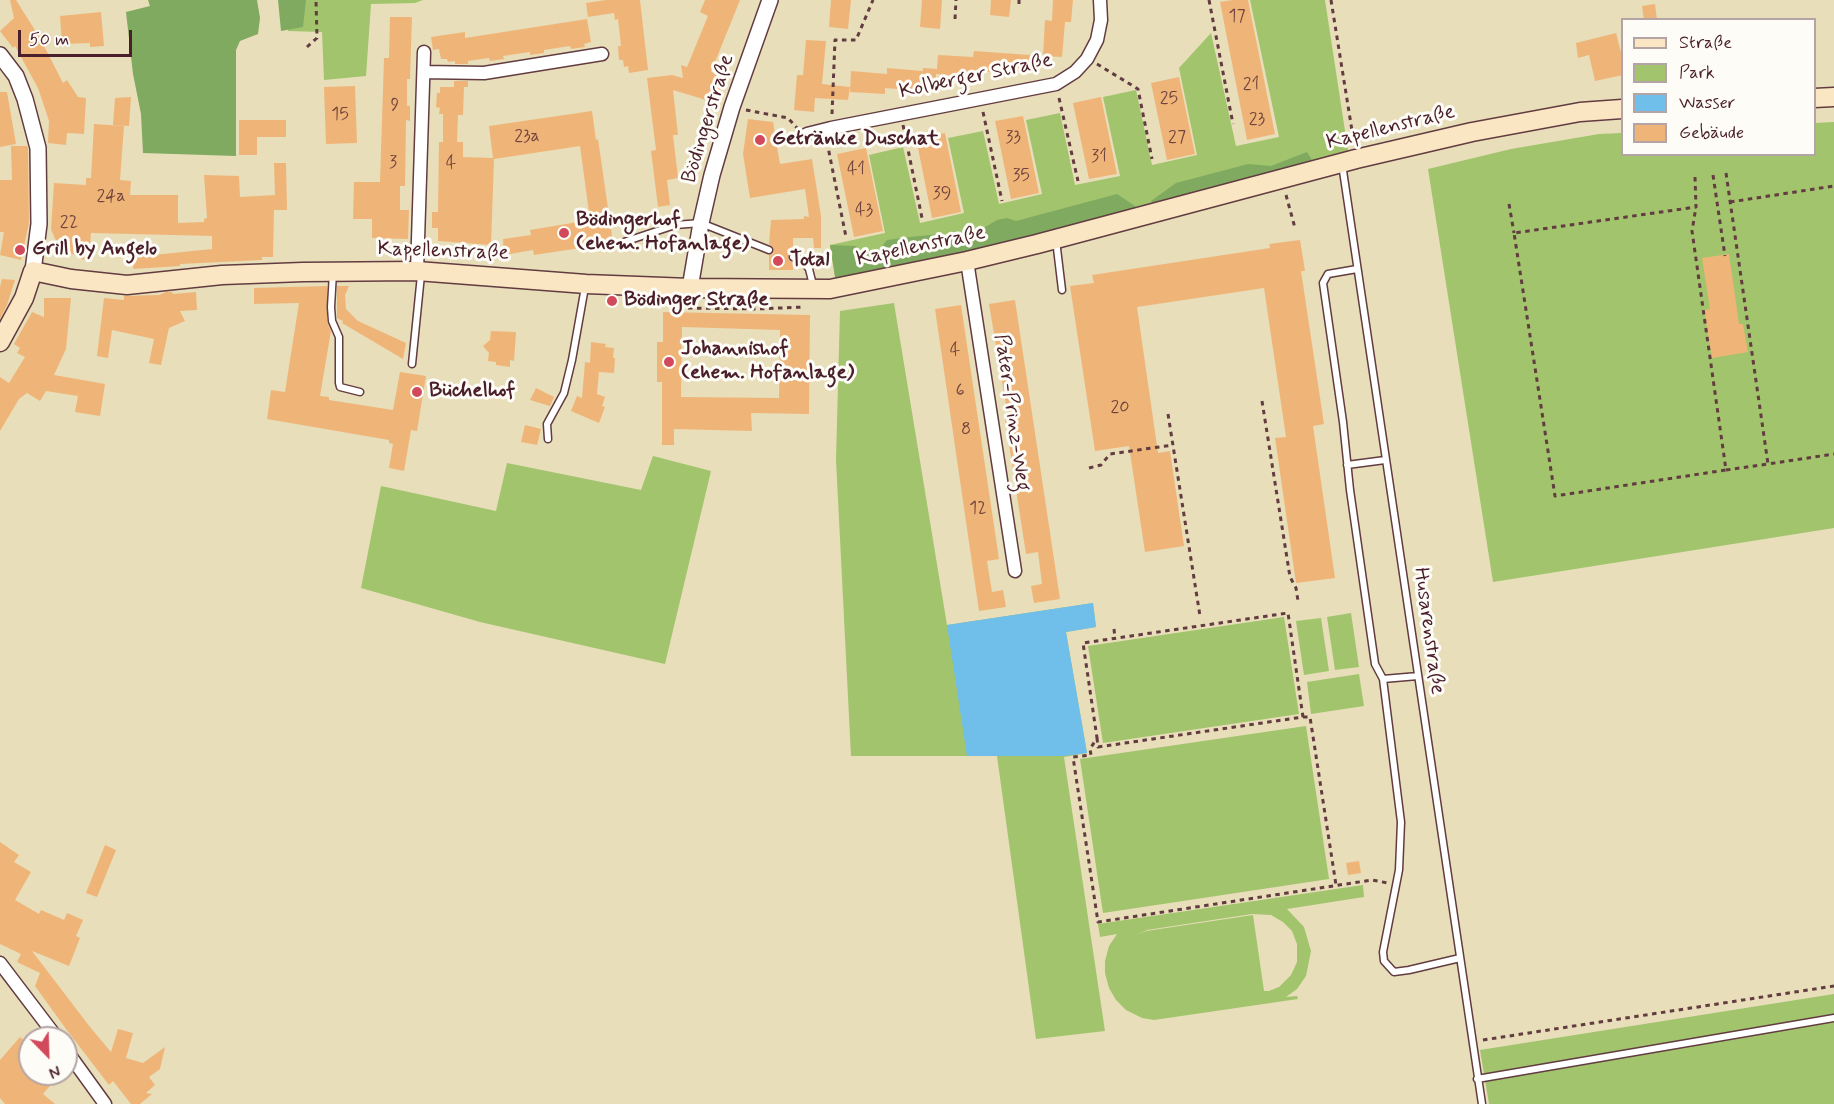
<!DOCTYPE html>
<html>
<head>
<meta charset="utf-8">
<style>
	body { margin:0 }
	#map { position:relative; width:1834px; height:1104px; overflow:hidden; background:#e8deba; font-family:Mynerve,sans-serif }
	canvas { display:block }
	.legend { position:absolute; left:1621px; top:18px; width:195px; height:138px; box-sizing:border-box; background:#fdfcf7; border:2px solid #b5a4a5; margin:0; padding:8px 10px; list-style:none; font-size:18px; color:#4a1f2b }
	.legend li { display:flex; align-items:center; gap:12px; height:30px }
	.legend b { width:30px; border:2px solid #b5a4a5 }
	.north { position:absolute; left:18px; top:1026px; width:60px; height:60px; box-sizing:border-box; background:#fdfcf7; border:2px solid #b5a4a5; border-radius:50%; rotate:157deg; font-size:16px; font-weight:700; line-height:24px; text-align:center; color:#4a1f2b }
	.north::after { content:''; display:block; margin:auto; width:21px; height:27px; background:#d1495b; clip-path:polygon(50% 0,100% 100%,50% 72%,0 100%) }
	.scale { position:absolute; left:18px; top:30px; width:114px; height:27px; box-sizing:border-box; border:3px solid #4a1f2b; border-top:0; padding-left:8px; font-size:18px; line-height:21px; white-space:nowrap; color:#4a1f2b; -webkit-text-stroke:4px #fdfcf7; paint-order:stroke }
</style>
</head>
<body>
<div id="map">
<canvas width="1834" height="1104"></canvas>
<ul class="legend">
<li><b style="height:8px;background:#fbe6c4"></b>Straße</li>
<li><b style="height:16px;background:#a1c46d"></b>Park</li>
<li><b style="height:16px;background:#70bfeb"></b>Wasser</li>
<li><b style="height:16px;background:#efb578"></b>Gebäude</li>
</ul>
<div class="north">N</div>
<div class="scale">50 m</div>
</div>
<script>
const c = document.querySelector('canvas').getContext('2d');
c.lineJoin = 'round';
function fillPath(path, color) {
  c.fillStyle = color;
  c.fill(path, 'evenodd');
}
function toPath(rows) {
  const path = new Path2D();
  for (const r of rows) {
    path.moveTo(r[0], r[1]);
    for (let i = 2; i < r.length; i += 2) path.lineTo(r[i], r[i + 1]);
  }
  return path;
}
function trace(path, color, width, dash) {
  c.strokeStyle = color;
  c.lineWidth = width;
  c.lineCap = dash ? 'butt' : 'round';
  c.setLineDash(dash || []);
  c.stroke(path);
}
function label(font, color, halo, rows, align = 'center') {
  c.font = font + ' Mynerve,sans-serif';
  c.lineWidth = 6;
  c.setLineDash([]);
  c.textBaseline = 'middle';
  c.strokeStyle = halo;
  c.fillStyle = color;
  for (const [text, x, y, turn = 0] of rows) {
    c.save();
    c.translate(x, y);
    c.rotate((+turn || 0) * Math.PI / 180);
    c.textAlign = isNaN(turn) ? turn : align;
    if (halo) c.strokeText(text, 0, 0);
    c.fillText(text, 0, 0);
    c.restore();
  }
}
const green = toPath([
	[287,0,423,0,415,3,371,4,366,76,324,80,322,32,288,31],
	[1250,0,1325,0,1349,157,836,283,830,245,885,233,869,155,903,147,920,223,964,213,948,138,983,131,999,204,1042,194,1026,120,1060,113,1075,185,1120,176,1103,97,1136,90,1152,165,1197,155,1179,68,1211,33,1236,146,1279,137],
	[1834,122,1834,528,1493,582,1428,169,1511,149,1599,134,1622,133,1622,154,1814,154,1815,123],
	[894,303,947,625,1093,603,1096,627,1066,632,1087,753,1064,757,1105,1031,1036,1039,997,756,851,756,836,460,840,311],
	[653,456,711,471,665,664,480,622,361,588,381,486,496,511,507,463,641,490],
	[1351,613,1359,667,1335,670,1327,617],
	[1284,617,1299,714,1103,743,1088,646],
	[1321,618,1329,671,1304,675,1296,621],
	[1359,674,1364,706,1311,714,1307,682],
	[1306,726,1329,879,1103,913,1080,759],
	[1363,885,1364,897,1287,909,1304,927,1311,951,1306,976,1297,989,1286,997,1297,996,1298,999,1154,1020,1142,1018,1126,1010,1116,1000,1109,988,1105,973,1105,961,1109,946,1117,934,1100,937,1098,924],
	[1252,914,1271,915,1283,922,1292,931,1297,944,1297,962,1291,975,1279,987,1269,991,1264,991,1253,915,1146,931,1134,936,1147,930],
	[1834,994,1834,1104,1489,1104,1480,1050]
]);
const forest = toPath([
	[148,0,257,0,260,18,258,34,240,41,236,50,236,156,143,153,141,114,133,74,126,12,150,6],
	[278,0,306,0,303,27,281,31],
	[1307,152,1315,165,1154,207,1151,201,1176,183,1248,164,1271,166],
	[1117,194,1135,206,1138,211,836,283,830,245,856,246,863,253,878,251,887,240,910,237,940,234,965,239,997,220,1007,218,1016,221]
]);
const water = toPath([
	[1093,603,1096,627,1066,632,1087,753,1064,756,967,756,947,625]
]);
const building = toPath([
	[10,0,16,0,45,46,44,46,63,83,67,80,78,97,86,98,84,134,67,133,66,145,48,143,49,121,38,88,15,46,13,48,0,31,14,18],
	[606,0,640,0,648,70,629,73,628,66,624,67,623,60,619,60,618,46,621,46,618,19,615,20,614,13,588,17,586,3],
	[705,0,740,0,711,72,725,76,716,103,673,90,678,135,673,135,678,178,667,180,670,205,658,207,651,151,656,150,647,78,672,75,683,78,681,65,687,67,708,16,700,12],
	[831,0,851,0,848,29,829,27],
	[922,0,942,0,940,29,920,27],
	[991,0,1011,0,1009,17,990,15],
	[1053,0,1073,0,1071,22,1065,22,1062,57,1043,56,1045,20,1052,21],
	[1233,0,1248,0,1275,134,1247,140,1220,2],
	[1655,4,1657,20,1644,20,1642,6],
	[101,12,104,46,90,47,90,43,62,44,60,16],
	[390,17,412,17,410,79,407,79,407,106,410,106,410,121,406,120,405,186,400,186,400,210,409,210,408,239,372,238,372,219,353,219,354,182,380,182,384,58,389,58],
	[587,19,591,42,584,44,585,47,571,49,570,46,544,50,544,53,530,55,530,52,503,56,504,59,490,61,489,58,468,61,468,64,455,64,455,61,448,62,447,59,441,59,439,49,433,50,431,37,465,32,465,38],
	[1616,33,1623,60,1623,75,1595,81,1589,55,1578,58,1576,43],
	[806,40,826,41,822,84,850,87,848,100,815,98,814,112,794,110,797,75,803,75],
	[974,51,1030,55,1029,69,1009,67,1008,73,972,71,972,77,936,74,936,83,922,81,923,68,937,69,938,55,973,57],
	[887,68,923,71,922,91,885,88,885,94,850,92,851,71,887,74],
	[1179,77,1195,154,1167,160,1151,83],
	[454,81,468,81,468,87,454,87],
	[355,86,357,143,326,144,324,87],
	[440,87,464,87,463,115,458,115,457,142,463,142,463,157,493,158,489,126,592,111,596,140,598,139,613,243,534,255,533,250,504,255,503,239,531,235,530,230,590,220,580,146,494,159,491,245,438,241,438,228,432,228,432,212,438,212,439,142,443,142,443,114,439,114,440,108,436,107,437,93,440,93],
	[0,92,7,92,16,144,0,147],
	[131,97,129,126,113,125,115,98],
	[1101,97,1117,174,1089,179,1073,103],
	[1023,116,1039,193,1011,199,995,121],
	[748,119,773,122,780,164,812,159,821,216,821,248,814,248,813,238,793,238,793,252,788,257,793,263,793,270,769,270,769,255,773,254,774,250,769,244,771,220,804,219,804,216,809,217,805,189,750,198,743,154],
	[239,120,286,120,286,137,257,137,257,155,239,155],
	[94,124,124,126,120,180,131,181,130,195,178,195,178,223,204,222,204,219,207,218,204,175,239,176,240,197,275,195,274,163,286,163,287,210,274,210,273,257,262,257,262,260,180,264,180,266,133,269,134,257,212,249,212,236,91,233,89,261,81,259,69,252,55,239,51,229,54,183,86,185,86,178,91,178],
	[945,133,961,212,932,218,916,138],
	[11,146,27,146,28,149,29,223,21,260,0,255,4,232,0,232,0,180,12,180],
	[866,148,883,231,854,237,837,154],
	[1300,240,1305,271,1301,271,1324,424,1313,426,1335,578,1296,583,1275,438,1286,437,1264,288,1137,307,1158,453,1170,451,1184,546,1145,552,1129,446,1095,451,1070,286,1094,283,1092,275,1270,248,1269,244],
	[1729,254,1739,324,1743,324,1748,352,1712,358,1704,310,1710,309,1702,258],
	[2,279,15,280,7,305,0,319,0,287],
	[327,286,327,321,331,331,320,396,329,397,329,400,393,410,400,372,426,376,417,431,411,430,404,471,389,468,393,444,389,443,389,440,267,419,271,390,285,392,299,303,254,304,254,288],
	[337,286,349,286,345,295,346,309,358,321,406,343,403,359,342,323,343,321,337,318],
	[166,292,172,292,173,294,196,292,197,310,180,311,185,321,169,328,161,365,149,363,154,339,112,330,108,358,97,356,104,298,124,300,124,296,159,295],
	[44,298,71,298,66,349,54,375,105,384,100,416,75,412,78,396,46,391,40,401,27,393,19,399,0,431,0,377,9,383,25,357,17,353,20,348,14,344,32,312,44,317],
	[1015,300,1060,599,1034,603,1031,586,1042,584,1038,552,1026,554,1005,418,1008,417,989,304],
	[961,305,999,559,987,561,992,592,1003,590,1006,607,979,611,935,309],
	[663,312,810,315,809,414,751,413,752,431,674,429,674,445,662,445,662,382,657,382,657,342,663,342],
	[682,327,780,330,779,398,681,397],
	[491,331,516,332,514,361,510,360,510,367,496,365,496,362,488,361,489,353,483,346,490,340],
	[591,342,606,344,605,347,614,348,613,358,615,358,614,373,599,372,597,394,605,397,602,406,605,407,599,423,571,411,577,396,582,398,585,362,590,363],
	[536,388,554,397,550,406,530,400],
	[525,425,541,429,537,445,521,442],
	[0,842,19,855,14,862,31,872,15,900,39,914,41,910,64,920,67,913,83,920,76,936,80,938,69,966,32,951,90,1027,111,1052,118,1029,133,1033,126,1058,143,1063,165,1047,160,1069,149,1077,155,1085,146,1093,152,1094,140,1104,131,1104,113,1081,109,1085,66,1029,35,986,40,973,17,962,21,954,0,944],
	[105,845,116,850,97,897,86,893],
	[1359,861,1361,873,1348,875,1346,863],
	[20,1037,30,1046,30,1074,60,1074,43,1094,55,1104,5,1104,0,1098,0,1060]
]);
const path = toPath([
	[1209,0,1233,124],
	[1331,0,1354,143],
	[1019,4,1019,0],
	[955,19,956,0],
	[307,47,317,38,316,0],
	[1097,64,1138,89,1152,159],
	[1059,98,1078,181],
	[746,110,788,118,797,128],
	[983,112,1002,201],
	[832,114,835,40,856,40,873,0],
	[903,125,922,218],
	[827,142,846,237],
	[1726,173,1768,464,1834,454],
	[1713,175,1725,256],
	[1695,177,1696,207,1514,233,1555,496,1726,470,1692,231,1696,207],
	[1286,195,1295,228],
	[1730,202,1834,186],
	[1509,204,1514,233],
	[688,308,756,309,805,307],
	[1262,401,1290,577,1296,588,1298,601],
	[1168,414,1200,616],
	[1089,468,1101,465,1110,454,1173,445],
	[1726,470,1768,464],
	[1114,629,1115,638],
	[1303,717,1310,717,1336,885],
	[1097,738,1098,747,1303,717,1288,613,1083,643,1097,738,1090,749,1091,755,1073,757,1098,922,1372,880,1388,883],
	[1483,1040,1834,986]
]);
const service = toPath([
	[1342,164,1482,1104],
	[1056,240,1062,290],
	[624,242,675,225,701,223,769,250],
	[793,257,803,261,809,269,813,285],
	[1357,269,1328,274,1323,283,1343,422,1350,490,1375,664,1383,679,1418,676],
	[333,272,331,307,332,321,339,337,339,383,340,387,360,392],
	[412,364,421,275],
	[548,439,547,424,564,393,572,360,585,287],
	[1347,465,1385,460],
	[1383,679,1401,822,1399,870,1383,952,1384,961,1394,972,1409,970,1460,958],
	[1477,1079,1834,1018]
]);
const minor = toPath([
	[424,72,484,73,602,54],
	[807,134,831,128,1056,84,1075,72,1087,59,1097,40,1101,20,1100,0],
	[967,261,1015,571],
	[417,271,424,52],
	[0,963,57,1038],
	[66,1050,105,1104]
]);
const tertiary = toPath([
	[0,55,16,76,25,99,38,148,39,224,33,271],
	[690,288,701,223,712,175,732,107,770,0]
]);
const secondary = toPath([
	[1814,98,1834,97],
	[0,342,24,298,33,271,71,279,127,285,222,275,303,272,417,271,586,284,690,288,830,289,967,261,1037,244,1356,159,1472,132,1580,112,1622,109]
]);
const markers = [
	[760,140,6,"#d1495b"],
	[564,233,6,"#d1495b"],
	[20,250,6,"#d1495b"],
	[778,261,6,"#d1495b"],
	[612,301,6,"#d1495b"],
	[669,362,6,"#d1495b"],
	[417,392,6,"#d1495b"]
];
const numberNames = [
	["17",1237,17],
	["21",1251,85],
	["25",1169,99],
	["9",395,106],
	["15",340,115],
	["23",1257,120],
	["23a",527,137],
	["33",1013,138],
	["27",1177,138],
	["31",1099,157],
	["3",393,163],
	["4",451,164],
	["41",856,170],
	["35",1021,176],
	["39",942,194],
	["24a",111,197],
	["43",864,211],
	["22",69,223],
	["4",955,351],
	["6",960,391],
	["20",1120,408],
	["8",966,430],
	["12",978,509]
];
const streetNames = [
	["Kolberger Straße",976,77,-12],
	["Bödingerstraße",709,119,-73],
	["Kapellenstraße",1391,128,-14],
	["Kapellenstraße",921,247,-12],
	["Kapellenstraße",443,252,2],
	["Pater-Prinz-Weg",1011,413,82],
	["Husarenstraße",1428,631,82]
];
const poiNames = [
	["Getränke Duschat",772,140],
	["Bödingerhof",576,221],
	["(ehem. Hofanlage)",576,245],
	["Grill by Angelo",32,250],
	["Total",790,261],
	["Bödinger Straße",624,301],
	["Johannishof",681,350],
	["(ehem. Hofanlage)",681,374],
	["Büchelhof",429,392]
];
fillPath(green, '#a1c46d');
fillPath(forest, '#80aa60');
fillPath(water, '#70bfeb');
fillPath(building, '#efb578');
trace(service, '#623c40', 9);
trace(minor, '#623c40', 15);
trace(tertiary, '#623c40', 18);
trace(secondary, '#623c40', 21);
trace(path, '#623c40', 3, [4.5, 4.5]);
trace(service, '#fff', 6);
trace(minor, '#fff', 12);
trace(tertiary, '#fff', 15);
trace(secondary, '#fbe6c4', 18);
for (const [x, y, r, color] of markers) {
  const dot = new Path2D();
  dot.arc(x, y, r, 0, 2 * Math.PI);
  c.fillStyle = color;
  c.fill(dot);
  trace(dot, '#fdfcf7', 2);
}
label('18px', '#73443e', null, numberNames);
label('21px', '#4a1f2b', '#fdfcf7', streetNames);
label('bold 21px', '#4a1f2b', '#fdfcf7', poiNames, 'left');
</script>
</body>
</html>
